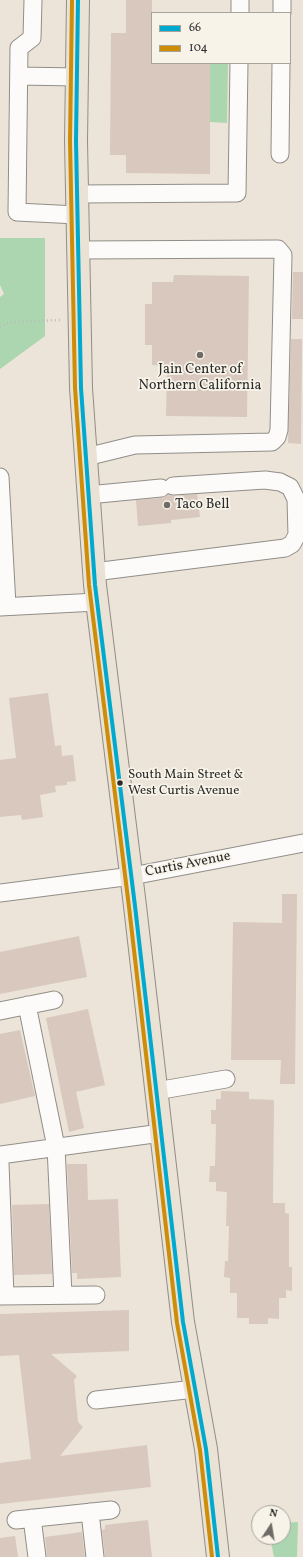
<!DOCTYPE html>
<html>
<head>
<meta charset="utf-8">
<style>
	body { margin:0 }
	#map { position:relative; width:303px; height:1557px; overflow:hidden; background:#ece4d8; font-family:Vollkorn,serif }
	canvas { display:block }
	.legend { position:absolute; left:151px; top:12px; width:140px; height:52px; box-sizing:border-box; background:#f7f3e8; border:1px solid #a5a39c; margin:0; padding:5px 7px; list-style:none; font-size:12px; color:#2b2b2b }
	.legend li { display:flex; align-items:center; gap:8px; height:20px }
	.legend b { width:20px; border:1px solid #a5a39c }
	.north { position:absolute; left:251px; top:1505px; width:40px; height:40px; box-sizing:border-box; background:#f7f3e8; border:1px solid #a5a39c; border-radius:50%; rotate:12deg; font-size:11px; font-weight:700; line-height:16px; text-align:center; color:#2b2b2b }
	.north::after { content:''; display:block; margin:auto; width:14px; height:18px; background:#6f6c68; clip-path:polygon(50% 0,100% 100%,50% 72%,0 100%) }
</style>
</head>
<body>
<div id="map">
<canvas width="303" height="1557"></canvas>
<ul class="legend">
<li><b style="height:5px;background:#00a9ce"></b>66</li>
<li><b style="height:5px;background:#ce8d09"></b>104</li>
</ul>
<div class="north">N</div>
</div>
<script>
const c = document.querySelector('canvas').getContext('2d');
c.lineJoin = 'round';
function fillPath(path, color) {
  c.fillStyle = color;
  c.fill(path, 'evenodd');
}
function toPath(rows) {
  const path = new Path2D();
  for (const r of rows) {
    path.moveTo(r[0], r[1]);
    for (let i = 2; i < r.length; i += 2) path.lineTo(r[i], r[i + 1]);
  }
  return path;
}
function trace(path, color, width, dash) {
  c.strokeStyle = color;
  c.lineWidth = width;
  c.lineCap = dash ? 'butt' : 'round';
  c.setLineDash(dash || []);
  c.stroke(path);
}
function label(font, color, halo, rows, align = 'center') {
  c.font = font + ' Vollkorn,serif';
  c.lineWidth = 3.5;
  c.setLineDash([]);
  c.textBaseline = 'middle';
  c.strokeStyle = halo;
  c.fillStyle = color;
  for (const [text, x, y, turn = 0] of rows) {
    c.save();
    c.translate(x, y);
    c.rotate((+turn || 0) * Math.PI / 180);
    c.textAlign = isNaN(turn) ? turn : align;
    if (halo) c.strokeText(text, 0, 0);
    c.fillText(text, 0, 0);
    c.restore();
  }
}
const green = toPath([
	[210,63,228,63,227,123,210,122],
	[0,238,45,238,45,336,0,369,0,297,4,294,0,285],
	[298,1522,297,1557,274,1557,270,1537,283,1537,283,1523]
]);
const building = toPath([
	[126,0,152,0,152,63,210,63,210,174,126,173,126,155,110,155,111,33,126,33],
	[293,272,303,272,303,319,292,319],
	[174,275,249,276,247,417,166,416,167,366,152,365,152,345,145,345,145,304,152,304,152,282,173,282],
	[291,339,302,339,301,444,288,443],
	[197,494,200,517,171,520,171,523,138,526,136,500,162,498,168,495,174,496],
	[48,693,55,746,61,745,62,756,73,755,76,781,67,782,67,785,55,786,56,792,40,795,43,817,22,820,21,815,0,817,0,760,16,758,9,698],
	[282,894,297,894,295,1084,280,1084,281,1060,231,1060,233,922,282,923],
	[79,936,87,977,0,994,0,952],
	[88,1009,105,1085,76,1092,84,1128,69,1132,46,1018],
	[20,1030,35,1096,0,1104,0,1034],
	[221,1091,249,1092,249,1099,274,1100,273,1203,285,1203,285,1213,289,1214,289,1267,292,1267,292,1291,286,1290,286,1298,279,1298,279,1319,268,1318,268,1324,249,1324,249,1318,237,1318,237,1293,230,1293,230,1278,224,1277,225,1261,228,1261,229,1226,226,1226,227,1192,216,1191,216,1182,209,1182,210,1166,215,1166,216,1124,211,1124,211,1110,216,1110,216,1099,221,1099],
	[67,1164,87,1164,88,1200,118,1199,121,1277,77,1279,77,1273,72,1273],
	[49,1204,52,1274,14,1275,12,1205],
	[129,1310,129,1351,51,1354,77,1376,74,1380,78,1422,83,1427,60,1456,147,1445,151,1487,0,1504,0,1463,31,1459,19,1355,0,1356,0,1314],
	[148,1520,152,1557,105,1557,102,1530,105,1529,105,1525],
	[82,1532,85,1557,47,1557,45,1537],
	[15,1536,18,1557,0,1557,0,1538]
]);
const path = toPath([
	[0,327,7,323,33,321,61,320]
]);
const minor = toPath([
	[33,0,32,38,19,48,17,212,77,215],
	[240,13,240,0],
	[282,13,282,0],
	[19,76,77,77],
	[280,154,281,63],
	[77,194,237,193,239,63],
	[78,250,278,249,283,255,279,430,277,437,272,442,135,445,86,457],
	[0,477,7,606],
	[88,495,161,488],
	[94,572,285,548,292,544,297,535,296,499,290,487,280,482,265,480,173,486],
	[0,607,97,602],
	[0,893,132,876,303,843],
	[27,1005,56,1147,63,1295],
	[0,1011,54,1000],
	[156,1091,226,1079],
	[0,1155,161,1133],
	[0,1163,5,1296],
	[0,1296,96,1295],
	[96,1400,195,1389],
	[90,1512,95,1557],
	[32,1518,37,1557],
	[16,1520,111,1510]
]);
const major = toPath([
	[78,0,76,141,81,388,95,585,135,906,183,1322,206,1449,218,1557]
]);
const bus1 = toPath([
	[78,0,76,141,81,388,95,585,135,906,183,1322,206,1449,218,1557]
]);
const bus2 = toPath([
	[72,0,70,141,75,388,89,585,129,907,177,1323,200,1450,212,1557]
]);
const markers = [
	[200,355,4,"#6f6c68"],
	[167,505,4,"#6f6c68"],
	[120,783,3.5,"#2b2b2b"]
];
const busNames = [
	["South Main Street &",128,776],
	["West Curtis Avenue",128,792]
];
const poiNames = [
	["Jain Center of",200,370],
	["Northern California",200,386],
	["Taco Bell",175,505,"left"]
];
const streetNames = [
	["Curtis Avenue",188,865,-11]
];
fillPath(green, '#abd6af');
fillPath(building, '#d8c8be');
trace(minor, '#918e88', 19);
trace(major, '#918e88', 24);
trace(path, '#bdbcba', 2.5, [1, 3]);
trace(minor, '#fcfbf9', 17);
trace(major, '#e9e2d5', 22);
trace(bus1, '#00a9ce', 4);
trace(bus2, '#ce8d09', 4);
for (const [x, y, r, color] of markers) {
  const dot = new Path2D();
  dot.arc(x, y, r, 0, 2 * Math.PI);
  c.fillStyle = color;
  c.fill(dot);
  trace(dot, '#f7f3e8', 1.5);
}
label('13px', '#2b2b2b', '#f7f3e8', busNames, 'left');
label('14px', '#2b2b2b', '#f7f3e8', poiNames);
label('14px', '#2b2b2b', '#f7f3e8', streetNames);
</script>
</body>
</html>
